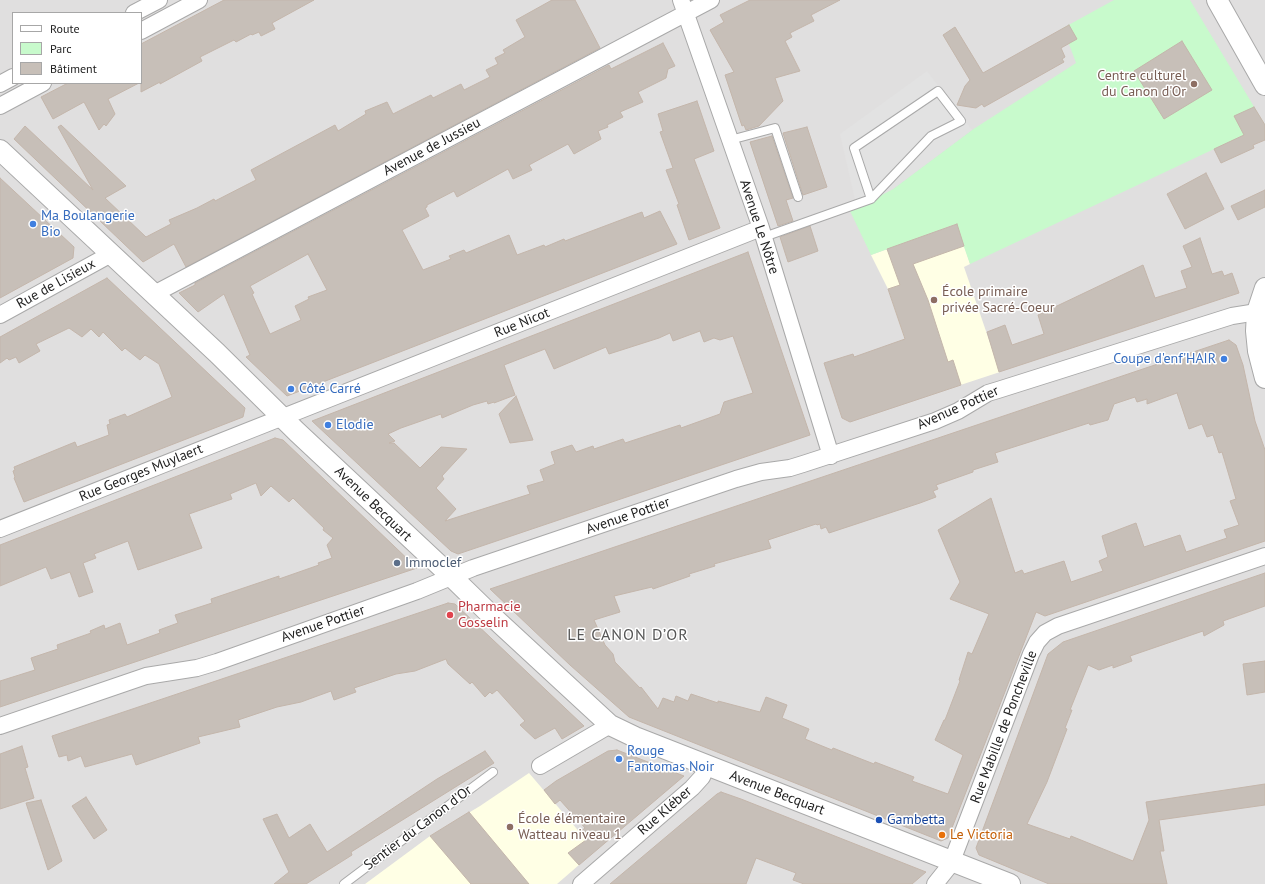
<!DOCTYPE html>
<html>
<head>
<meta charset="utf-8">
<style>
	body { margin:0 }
	#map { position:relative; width:1265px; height:884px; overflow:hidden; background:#f2efe9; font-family:"PT Sans",sans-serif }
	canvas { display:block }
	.legend { position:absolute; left:12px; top:12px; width:130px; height:72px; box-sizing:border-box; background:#fff; border:1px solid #a7a7a7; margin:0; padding:5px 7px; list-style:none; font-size:12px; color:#222 }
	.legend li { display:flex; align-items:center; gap:8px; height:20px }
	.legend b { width:20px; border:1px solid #a7a7a7 }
</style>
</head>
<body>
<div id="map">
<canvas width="1265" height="884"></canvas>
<ul class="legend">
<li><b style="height:5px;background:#fff"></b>Route</li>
<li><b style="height:11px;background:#c8facc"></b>Parc</li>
<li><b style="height:11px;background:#c7bfb8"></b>Bâtiment</li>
</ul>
</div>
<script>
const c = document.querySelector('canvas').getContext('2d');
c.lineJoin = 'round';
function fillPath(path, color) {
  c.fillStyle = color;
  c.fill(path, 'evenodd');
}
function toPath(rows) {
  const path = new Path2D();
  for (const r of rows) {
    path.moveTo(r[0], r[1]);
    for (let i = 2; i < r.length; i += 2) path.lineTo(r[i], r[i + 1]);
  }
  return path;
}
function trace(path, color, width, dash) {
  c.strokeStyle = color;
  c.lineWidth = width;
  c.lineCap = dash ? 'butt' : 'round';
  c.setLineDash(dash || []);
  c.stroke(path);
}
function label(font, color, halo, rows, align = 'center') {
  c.font = font + ' "PT Sans",sans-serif';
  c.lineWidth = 3;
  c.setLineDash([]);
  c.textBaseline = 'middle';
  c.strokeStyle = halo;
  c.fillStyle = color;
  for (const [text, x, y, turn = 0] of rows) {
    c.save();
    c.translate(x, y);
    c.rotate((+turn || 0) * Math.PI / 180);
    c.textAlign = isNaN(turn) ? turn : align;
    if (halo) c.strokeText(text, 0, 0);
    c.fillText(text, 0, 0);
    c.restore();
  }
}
const residential = toPath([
	[0,0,1265,0,1265,884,0,884],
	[13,13,141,13,141,83,13,83]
]);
const education = toPath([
	[957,224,970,264,964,267,1000,372,924,397,888,289,871,255],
	[529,773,588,842,568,853,579,865,557,884,365,884,430,836,480,806]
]);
const park = toPath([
	[1114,0,1190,0,1265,125,970,264,956,224,871,255,850,211,893,189,972,130,1076,63,1063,28]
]);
const parking = toPath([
	[927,71,972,130,893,189,857,208,840,134]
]);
const building = toPath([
	[224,0,314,0,272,23,275,29,261,36,259,32,252,35,251,34,236,42,234,40,200,57,202,61,160,84,160,82,141,92,141,44,224,0],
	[552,0,575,0,600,48,186,267,174,244,143,262,14,139,25,126,93,190,58,127,61,125,126,186,105,198,146,237,171,224,169,220,197,208,214,199,215,201,256,180,251,170,335,125,338,131,366,114,365,111,387,102,393,114,431,95,433,98,461,84,464,90,490,77,486,70,498,64,495,58,505,53,503,50,525,37,516,20,552,0],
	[750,0,840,0,811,15,814,21,790,33,792,37,785,41,800,71,775,78,783,101,759,126,746,130,744,125,742,126,725,75,734,72,710,30,724,22,720,15,750,0],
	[1069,25,1077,39,1061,48,1065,57,1062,59,1064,62,984,107,982,104,976,108,957,105,965,86,970,80,943,35,955,27,983,73,1069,25],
	[1182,41,1212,90,1164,119,1134,71,1182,41],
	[663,43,675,66,668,69,666,78,638,92,643,102,620,112,623,117,607,125,608,127,598,131,601,139,574,154,568,144,529,165,532,170,513,179,508,169,457,197,454,191,427,205,427,207,425,208,429,216,402,230,423,270,451,259,449,256,464,250,466,253,509,235,517,255,544,245,545,247,564,239,565,241,642,212,644,218,660,211,677,244,287,396,246,357,250,355,224,294,198,312,179,293,195,285,195,283,609,65,611,69,663,43],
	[308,254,327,290,308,297,309,299,295,306,301,320,270,334,252,294,254,293,250,286,308,254],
	[68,83,139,83,108,99,115,114,106,126,104,124,99,130,84,102,53,119,41,97,68,83],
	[697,101,714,151,694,159,720,228,689,240,677,205,679,204,666,170,673,168,660,132,663,131,658,114,697,101],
	[1254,107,1265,125,1265,140,1253,145,1254,148,1221,163,1214,149,1244,135,1234,116,1254,107],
	[807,127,827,187,803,195,783,133,807,127],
	[772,136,793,198,786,200,793,221,778,226,750,142,772,136],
	[1206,173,1224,209,1185,229,1167,194,1206,173],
	[0,178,74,247,73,258,0,298,0,178],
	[1265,190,1265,207,1238,220,1231,206,1265,190],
	[957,224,964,246,913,264,928,300,948,362,953,360,961,385,850,422,842,418,824,363,853,354,854,357,905,339,888,289,900,285,887,249,957,224],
	[810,226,818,251,788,262,780,237,810,226],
	[1200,238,1212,274,1222,271,1224,276,1232,273,1239,293,999,372,987,332,1005,325,1012,345,1044,334,1038,315,1143,265,1155,298,1187,288,1181,271,1192,267,1183,246,1200,238],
	[748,252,810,435,458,554,451,551,312,421,748,252],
	[700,331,704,342,714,338,720,340,733,336,753,393,724,402,720,414,681,428,680,425,625,443,623,439,594,449,593,446,576,452,572,445,551,452,555,464,540,470,544,481,527,486,530,494,445,521,456,509,436,488,444,479,442,476,467,449,441,447,420,468,394,443,389,443,395,441,388,434,401,428,441,414,442,418,473,405,487,401,488,404,494,402,494,403,515,395,504,365,545,349,554,369,606,347,609,354,659,338,670,333,673,341,700,331],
	[107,278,245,408,243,417,24,502,14,478,15,477,13,471,15,470,14,467,75,442,77,447,109,435,107,425,110,424,109,420,125,414,127,417,172,397,159,364,145,355,140,360,125,348,122,351,103,332,99,337,91,329,82,337,69,328,36,344,40,351,19,363,16,357,9,360,7,358,0,363,0,337,107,278],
	[1229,340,1236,345,1243,365,1255,421,1265,450,1265,541,1045,616,1036,612,948,838,941,841,629,717,570,665,490,589,1229,340],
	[1177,393,1189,429,1202,424,1207,437,1213,435,1219,453,1222,452,1236,499,1230,501,1239,525,1224,530,1227,538,1186,552,1180,535,1144,547,1136,523,1102,536,1108,557,1099,561,1103,571,1071,582,1064,561,1024,574,1022,570,1015,573,991,498,938,530,960,582,950,599,989,614,972,654,968,652,959,680,960,681,945,720,944,720,935,740,963,755,948,794,912,781,914,777,875,762,874,764,833,748,832,750,805,739,809,729,782,718,787,705,766,697,760,712,718,701,718,703,691,694,688,701,676,696,674,702,663,698,658,709,641,687,640,688,615,662,613,654,605,645,594,620,620,612,614,596,652,587,653,589,690,576,689,574,715,566,714,564,771,548,768,540,816,524,817,525,820,524,821,529,826,527,829,533,920,503,936,497,933,491,938,489,936,485,973,472,973,470,998,462,995,453,1089,423,1090,425,1108,420,1114,404,1135,397,1137,402,1147,399,1147,404,1177,393],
	[516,396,533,440,510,443,499,414,516,396],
	[275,438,283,440,417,568,0,707,0,681,35,670,31,658,58,649,57,645,91,633,90,631,104,625,105,629,120,623,127,645,160,633,159,630,178,623,175,615,212,603,211,599,279,576,279,579,319,565,318,563,332,558,327,545,333,538,323,530,324,528,293,498,289,502,271,486,261,496,256,483,230,494,232,499,189,514,202,548,138,570,128,541,94,554,96,558,83,563,93,592,79,597,70,572,51,579,46,567,0,586,0,545,275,438],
	[1265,573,1265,606,1223,621,1224,625,1204,636,1203,631,1130,656,1132,661,1113,668,1113,665,1099,670,1088,665,1070,710,1072,710,1065,728,1067,729,1047,782,1027,824,1070,839,1071,836,1133,861,1149,820,1146,802,1265,784,1265,805,1159,820,1164,851,1160,851,1167,884,1049,884,979,855,976,848,1048,654,1063,642,1265,573],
	[448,603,455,604,584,726,562,739,555,728,535,739,520,725,525,721,497,690,492,694,490,692,485,697,472,682,470,684,448,664,446,659,415,671,396,674,354,688,356,692,334,700,331,691,301,702,277,707,238,720,240,727,198,737,200,743,136,765,132,754,85,767,81,756,68,761,67,755,59,757,52,736,448,603],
	[1265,661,1265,692,1247,695,1243,664,1265,661],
	[22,746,28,767,25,768,34,798,0,809,0,754,22,746],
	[617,750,684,776,579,865,568,853,586,840,580,832,585,828,560,800,555,804,544,790,556,781,608,751,617,750],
	[485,751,494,763,351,852,352,855,306,884,274,884,289,872,263,819,277,814,289,838,310,824,327,852,437,779,485,751],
	[721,792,741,799,926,872,912,884,804,884,793,880,796,873,756,858,746,884,610,884,717,794,721,792],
	[86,797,107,830,94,839,72,806,86,797],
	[41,800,62,861,48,870,26,803,41,800],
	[469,812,529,884,471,884,430,836,469,812]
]);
const service = toPath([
	[730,140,775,128,798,197],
	[764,237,871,199,931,136,961,121,938,91,854,148,871,199],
	[344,884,493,772]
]);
const minor = toPath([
	[681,0,761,228,831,456],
	[134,13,159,0],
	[141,31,199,0],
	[0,84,13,77],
	[0,106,43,83],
	[154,294,711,0],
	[0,315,111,254],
	[0,529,761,228],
	[0,726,146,676,197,668,217,662,417,591,473,568,736,479,761,472,790,468,803,464,935,421,958,411,988,393,998,390,1232,316,1257,312],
	[540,766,610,725],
	[581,884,692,788,702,777,707,766],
	[935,884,947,869,952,861,1031,654,1037,642,1045,633,1058,626,1265,556]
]);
const tertiary = toPath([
	[1217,0,1265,85],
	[0,150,217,353,297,432,452,577,493,617,610,725,635,737,1010,884],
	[1265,288,1257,312,1256,331,1258,351,1265,378]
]);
const markers = [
	[1194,84,4,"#8d6e63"],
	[33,224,4,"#3f7fe0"],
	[934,300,4,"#8d6e63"],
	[1224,359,4,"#3f7fe0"],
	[291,389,4,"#3f7fe0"],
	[328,425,4,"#3f7fe0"],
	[397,563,4,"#5c6f8a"],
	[450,615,4,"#e0444e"],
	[619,759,4,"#3f7fe0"],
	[879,820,4,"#1a4fb4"],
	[510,827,4,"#8d6e63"],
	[942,835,4,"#e8710a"]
];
const educationNames = [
	["Centre culturel",1186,76,"right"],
	["du Canon d'Or",1186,92,"right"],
	["École primaire",942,292],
	["privée Sacré-Coeur",942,308],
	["École élémentaire",518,819],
	["Watteau niveau 1",518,835]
];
const streetNames = [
	["Avenue de Jussieu",432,147,-28],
	["Avenue Le Nôtre",759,227,72],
	["Rue de Lisieux",56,284,-29],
	["Rue Nicot",522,323,-22],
	["Avenue Pottier",958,408,-24],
	["Rue Georges Muylaert",141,473,-22],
	["Avenue Becquart",373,504,44],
	["Avenue Pottier",628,516,-19],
	["Avenue Pottier",323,624,-19],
	["Rue Mabille de Poncheville",1004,727,-69],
	["Avenue Becquart",777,793,21],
	["Rue Kléber",665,811,-41],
	["Sentier du Canon d'Or",418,828,-37]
];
const shopNames = [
	["Ma Boulangerie",41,216],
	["Bio",41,232],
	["Coupe d'enf'HAIR",1216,359,"right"],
	["Côté Carré",299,389],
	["Elodie",336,425],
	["Rouge",627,751],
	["Fantomas Noir",627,767]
];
const serviceNames = [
	["Immoclef",405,563]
];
const healthNames = [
	["Pharmacie",458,607],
	["Gosselin",458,623]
];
const transitNames = [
	["Gambetta",887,820]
];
const foodNames = [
	["Le Victoria",950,835]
];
const quarterNames = [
	["LE CANON D’OR",628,635]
];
fillPath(residential, '#e0dfdf');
fillPath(education, '#ffffe5');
fillPath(park, '#c8facc');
fillPath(parking, '#e2e2e2');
fillPath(building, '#c7bfb8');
trace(building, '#c4b6ab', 1);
trace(service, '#a9a9a9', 10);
trace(minor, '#a9a9a9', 18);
trace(tertiary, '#a9a9a9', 22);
trace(service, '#fff', 8);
trace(minor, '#fff', 16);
trace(tertiary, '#fff', 20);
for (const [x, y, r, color] of markers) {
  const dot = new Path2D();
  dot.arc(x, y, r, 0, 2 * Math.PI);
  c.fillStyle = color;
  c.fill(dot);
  trace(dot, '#fff', 1.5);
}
label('14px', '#785e54', '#fff', educationNames, 'left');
label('14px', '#222', '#fff', streetNames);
label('14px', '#366cbe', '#fff', shopNames, 'left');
label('14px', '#4e5e75', '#fff', serviceNames, 'left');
label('14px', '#be3a42', '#fff', healthNames, 'left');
label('14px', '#164399', '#fff', transitNames, 'left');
label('14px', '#c56008', '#fff', foodNames, 'left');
c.letterSpacing = '1px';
label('16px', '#555', '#fff', quarterNames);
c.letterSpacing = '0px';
</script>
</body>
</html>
